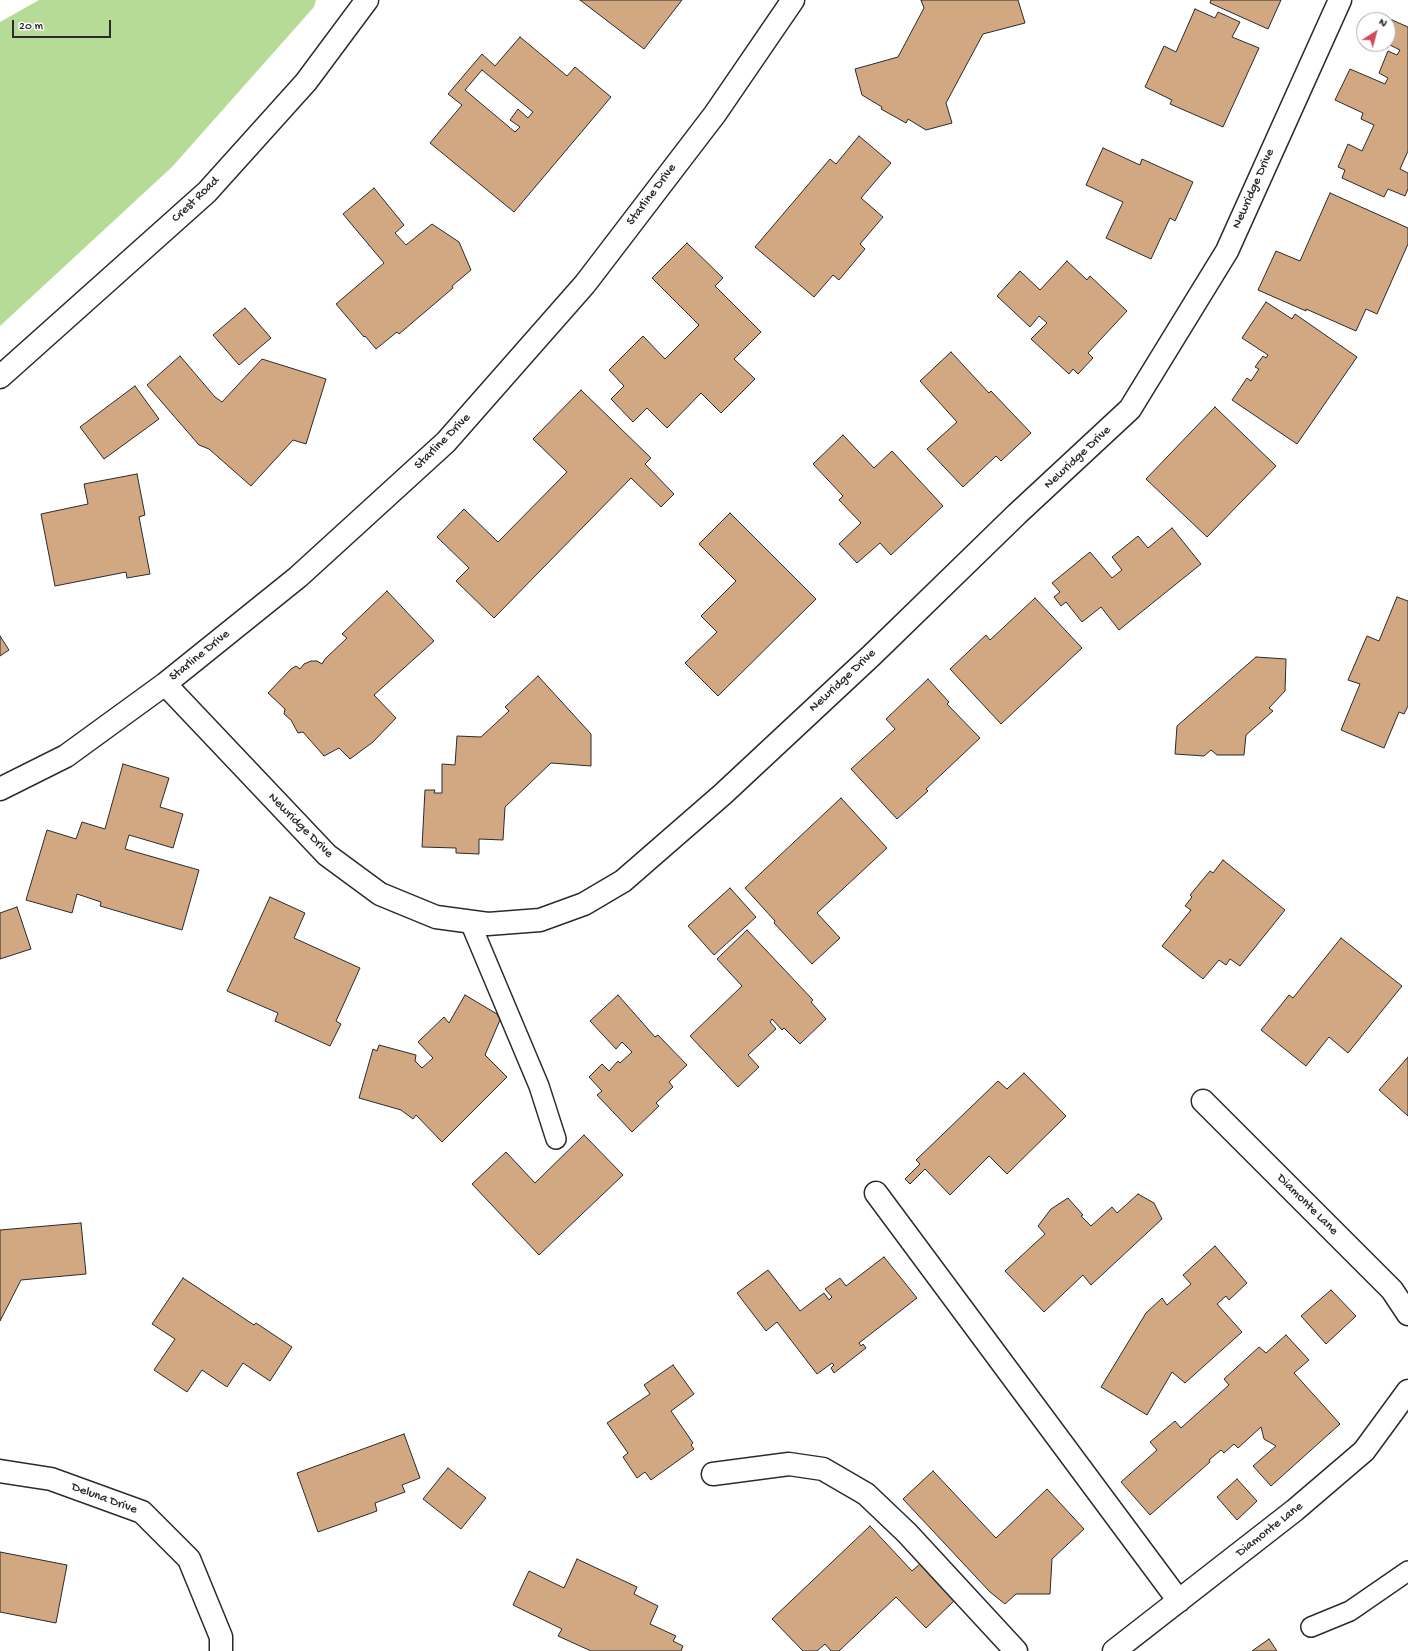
<!DOCTYPE html>
<html>
<head>
<meta charset="utf-8">
<style>
	body { margin:0 }
	#map { position:relative; width:1408px; height:1651px; overflow:hidden; background:#fff; font-family:"Gochi Hand",sans-serif }
	canvas { display:block }
	.north { position:absolute; left:1356px; top:12px; width:40px; height:40px; box-sizing:border-box; background:#fff; border:1px solid #aaa; border-radius:50%; rotate:36deg; font-size:11px; font-weight:700; line-height:16px; text-align:center; color:#2b2b2b }
	.north::after { content:''; display:block; margin:auto; width:14px; height:18px; background:#d1495b; clip-path:polygon(50% 0,100% 100%,50% 72%,0 100%) }
	.scale { position:absolute; left:12px; top:20px; width:99px; height:18px; box-sizing:border-box; border:2px solid #2b2b2b; border-top:0; padding-left:5px; font-size:12px; line-height:14px; white-space:nowrap; color:#2b2b2b; -webkit-text-stroke:3px #fff; paint-order:stroke }
</style>
</head>
<body>
<div id="map">
<canvas width="1408" height="1651"></canvas>
<div class="north">N</div>
<div class="scale">20 m</div>
</div>
<script>
const c = document.querySelector('canvas').getContext('2d');
c.lineJoin = 'round';
function fillPath(path, color) {
  c.fillStyle = color;
  c.fill(path, 'evenodd');
}
function toPath(rows) {
  const path = new Path2D();
  for (const r of rows) {
    path.moveTo(r[0], r[1]);
    for (let i = 2; i < r.length; i += 2) path.lineTo(r[i], r[i + 1]);
  }
  return path;
}
function trace(path, color, width, dash) {
  c.strokeStyle = color;
  c.lineWidth = width;
  c.lineCap = dash ? 'butt' : 'round';
  c.setLineDash(dash || []);
  c.stroke(path);
}
function label(font, color, halo, rows, align = 'center') {
  c.font = font + ' "Gochi Hand",sans-serif';
  c.lineWidth = 3;
  c.setLineDash([]);
  c.textBaseline = 'middle';
  c.strokeStyle = halo;
  c.fillStyle = color;
  for (const [text, x, y, turn = 0] of rows) {
    c.save();
    c.translate(x, y);
    c.rotate((+turn || 0) * Math.PI / 180);
    c.textAlign = isNaN(turn) ? turn : align;
    if (halo) c.strokeText(text, 0, 0);
    c.fillText(text, 0, 0);
    c.restore();
  }
}
const green = toPath([
	[39,0,316,0,314,7,172,167,0,326,0,22]
]);
const building = toPath([
	[580,0,682,0,644,49,580,0],
	[921,0,1018,0,1025,23,983,34,946,103,952,123,926,130,908,119,906,123,881,109,882,107,862,95,855,69,898,57,924,8,921,0],
	[1211,0,1281,0,1268,29,1210,3,1211,0],
	[1195,9,1215,18,1218,12,1240,22,1232,37,1259,48,1223,127,1170,104,1172,100,1145,87,1164,46,1176,52,1195,9],
	[1392,20,1408,27,1408,151,1400,169,1408,173,1408,189,1405,196,1388,189,1384,197,1342,178,1345,170,1338,167,1348,144,1362,151,1374,125,1361,119,1363,113,1335,100,1350,69,1385,84,1388,78,1379,73,1388,51,1397,55,1400,50,1388,44,1388,28,1392,20],
	[520,37,567,76,575,67,611,97,514,212,430,143,462,105,448,94,482,54,495,66,520,37],
	[482,70,533,112,528,118,518,109,510,120,520,127,515,132,465,90,482,70],
	[859,136,891,163,861,198,883,217,860,244,865,249,839,280,833,275,814,297,755,247,830,159,836,164,859,136],
	[1103,148,1140,165,1142,159,1193,182,1175,221,1170,218,1151,259,1106,238,1123,202,1086,185,1103,148],
	[374,188,404,225,395,233,406,245,432,224,459,242,471,270,452,286,453,288,399,334,397,332,376,349,365,336,364,337,336,304,384,263,343,214,374,188],
	[1330,193,1408,228,1408,244,1377,314,1366,309,1356,331,1306,309,1306,311,1258,290,1276,251,1300,261,1330,193],
	[687,243,723,278,715,286,761,332,734,359,755,379,721,413,701,393,667,428,647,408,633,422,611,399,624,386,609,370,643,336,665,359,699,325,652,278,687,243],
	[1067,261,1087,280,1090,276,1127,311,1088,353,1093,358,1078,374,1073,369,1069,374,1031,339,1047,323,1039,316,1030,327,997,296,1020,271,1040,290,1067,261],
	[1266,302,1292,319,1295,314,1357,357,1297,444,1232,400,1247,378,1251,381,1259,369,1255,367,1263,356,1266,358,1268,355,1242,338,1266,302],
	[245,308,271,338,239,365,213,335,245,308],
	[951,352,989,393,991,391,1031,433,1001,461,996,456,963,487,927,449,957,422,920,381,951,352],
	[180,356,215,397,222,402,262,359,326,379,306,444,293,440,251,486,209,449,199,445,147,385,180,356],
	[135,386,159,419,104,459,80,427,135,386],
	[581,390,651,458,645,464,674,494,661,507,631,478,494,618,456,581,469,568,437,537,464,509,498,542,567,472,533,439,581,390],
	[1215,407,1276,466,1207,537,1146,479,1215,407],
	[843,435,874,468,892,451,943,506,891,555,880,543,857,563,839,544,861,523,839,500,843,496,813,464,843,435],
	[137,474,145,515,139,517,150,574,127,578,126,572,55,586,41,514,88,504,84,484,137,474],
	[730,513,816,599,718,696,685,663,717,632,701,616,736,581,699,544,730,513],
	[1172,528,1201,564,1119,630,1101,607,1082,622,1066,602,1061,606,1054,597,1060,592,1052,583,1090,552,1112,578,1122,570,1112,557,1138,536,1148,548,1172,528],
	[387,591,434,641,374,695,396,718,373,742,350,759,339,748,324,756,303,732,298,733,291,720,284,714,285,709,268,693,291,669,296,666,300,669,304,664,311,661,317,661,322,664,325,659,347,638,342,634,387,591],
	[1397,597,1408,601,1408,706,1404,714,1399,712,1384,748,1341,730,1360,684,1348,680,1367,636,1379,641,1397,597],
	[1035,598,1082,648,1001,724,950,669,986,635,990,640,1035,598],
	[0,636,9,650,0,656,0,636],
	[1256,657,1286,659,1285,691,1269,708,1273,711,1246,735,1244,755,1217,755,1211,750,1204,756,1175,754,1177,726,1256,657],
	[538,676,591,734,591,766,551,763,505,807,503,840,479,839,479,854,456,853,456,848,422,847,425,790,435,790,434,793,442,793,442,764,455,765,457,736,481,737,509,711,505,707,538,676],
	[928,679,949,702,947,704,980,738,926,789,928,791,897,819,851,769,895,729,886,719,928,679],
	[123,764,169,778,160,807,183,814,173,848,129,835,125,849,199,870,182,930,100,906,101,902,77,894,72,913,26,900,47,830,76,839,82,822,105,829,123,764],
	[841,798,887,848,817,913,840,938,812,964,774,923,775,921,745,888,841,798],
	[1223,860,1285,910,1240,966,1230,959,1226,965,1219,960,1203,979,1162,946,1191,910,1185,906,1192,897,1190,895,1210,871,1213,873,1223,860],
	[730,888,756,917,714,955,688,926,730,888],
	[270,897,305,913,294,938,360,968,336,1021,341,1024,330,1046,275,1021,278,1013,227,991,270,897],
	[17,907,31,949,0,959,0,913,17,907],
	[747,930,813,1000,811,1002,826,1019,800,1044,784,1028,782,1030,772,1019,770,1022,776,1029,748,1055,759,1067,738,1087,690,1036,742,986,717,959,747,930],
	[1341,938,1402,986,1348,1053,1329,1037,1306,1066,1261,1030,1289,995,1293,998,1341,938],
	[465,995,497,1014,500,1020,485,1055,507,1077,442,1142,416,1115,413,1119,401,1110,359,1098,373,1049,377,1051,379,1045,416,1055,415,1061,422,1068,433,1058,418,1042,444,1017,449,1023,465,995],
	[618,995,655,1037,658,1035,687,1065,669,1082,673,1087,656,1103,659,1106,632,1132,597,1095,602,1091,589,1077,602,1064,609,1071,618,1061,620,1063,632,1052,622,1042,616,1049,590,1021,618,995],
	[1408,1057,1408,1116,1379,1090,1408,1057],
	[1024,1073,1066,1116,1007,1174,989,1156,950,1195,925,1169,910,1184,905,1179,920,1164,916,1160,998,1081,1007,1089,1024,1073],
	[584,1135,623,1175,539,1255,472,1184,506,1152,535,1183,584,1135],
	[1138,1194,1154,1203,1162,1219,1091,1285,1083,1275,1044,1312,1005,1271,1045,1234,1038,1226,1051,1209,1068,1198,1083,1215,1081,1216,1091,1226,1112,1207,1117,1213,1138,1194],
	[81,1223,86,1274,21,1280,0,1321,0,1230,81,1223],
	[1215,1246,1247,1283,1229,1300,1226,1296,1217,1304,1242,1332,1185,1383,1172,1372,1147,1415,1101,1387,1146,1313,1162,1298,1167,1305,1191,1284,1183,1275,1215,1246],
	[884,1257,917,1298,859,1343,861,1346,863,1344,866,1348,834,1373,831,1368,834,1365,832,1363,817,1374,777,1322,766,1331,737,1293,768,1270,800,1311,824,1293,829,1300,832,1297,825,1289,840,1278,846,1286,884,1257],
	[183,1278,254,1325,256,1323,292,1347,270,1381,243,1363,227,1387,202,1370,187,1392,154,1370,175,1339,152,1324,183,1278],
	[1331,1290,1356,1316,1326,1344,1301,1316,1331,1290],
	[1286,1335,1309,1360,1294,1373,1340,1424,1271,1486,1253,1466,1276,1446,1264,1439,1261,1427,1238,1448,1234,1444,1224,1453,1221,1450,1209,1460,1210,1462,1150,1515,1121,1482,1157,1450,1150,1442,1175,1421,1181,1428,1229,1385,1224,1379,1259,1347,1266,1353,1286,1335],
	[673,1365,694,1394,671,1411,693,1443,691,1445,694,1449,651,1480,645,1472,637,1478,623,1457,628,1453,607,1423,650,1394,644,1385,673,1365],
	[404,1434,420,1478,402,1485,405,1492,375,1503,377,1511,318,1532,297,1473,404,1434],
	[448,1468,486,1498,461,1529,423,1499,448,1468],
	[933,1471,996,1538,1047,1489,1084,1529,1052,1559,1050,1594,1016,1594,1005,1604,990,1592,903,1499,933,1471],
	[1237,1479,1257,1501,1237,1520,1217,1497,1237,1479],
	[870,1526,912,1571,920,1564,955,1600,926,1628,896,1597,839,1651,831,1651,825,1644,817,1651,803,1651,772,1619,870,1526],
	[0,1552,67,1565,56,1623,0,1612,0,1552],
	[577,1559,637,1587,634,1594,658,1606,650,1624,676,1636,673,1641,683,1646,681,1651,591,1651,558,1636,562,1629,513,1605,529,1571,564,1588,577,1559],
	[1269,1639,1277,1651,1252,1651,1269,1639]
]);
const service = toPath([
	[470,922,539,1086,556,1139],
	[1311,1627,1350,1611,1408,1571]
]);
const minor = toPath([
	[165,684,327,855,380,894,436,917,488,924,540,920,584,904,623,881,723,794,872,655,1017,514,1130,409,1227,251,1340,0],
	[0,789,66,756,165,684,298,577,446,442,585,284,715,114,793,0],
	[1203,1101,1392,1290,1408,1314],
	[876,1193,1179,1601],
	[0,1471,51,1479,142,1512,189,1559,221,1637,221,1651],
	[713,1474,789,1464,823,1469,866,1494,907,1533,1016,1651],
	[1114,1651,1295,1510,1364,1451,1408,1391]
]);
const tertiary = toPath([
	[0,377,207,192,306,82,367,0]
]);
const streetNames = [
	["Newridge Drive",1254,189,-66],
	["Starline Drive",652,195,-53],
	["Crest Road",196,200,-44],
	["Starline Drive",443,442,-45],
	["Newridge Drive",1078,458,-43],
	["Starline Drive",200,656,-39],
	["Newridge Drive",843,681,-43],
	["Newridge Drive",300,826,45],
	["Diamonte Lane",1307,1205,45],
	["Deluna Drive",104,1499,20],
	["Diamonte Lane",1270,1530,-38]
];
fillPath(green, '#b6db96');
fillPath(building, '#d2a883');
trace(building, '#2b2b2b', 1);
trace(service, '#2b2b2b', 22);
trace(minor, '#2b2b2b', 25);
trace(tertiary, '#2b2b2b', 25);
trace(service, '#fff', 19);
trace(minor, '#fff', 22);
trace(tertiary, '#fff', 22);
label('13px', '#2b2b2b', '#fff', streetNames);
</script>
</body>
</html>
